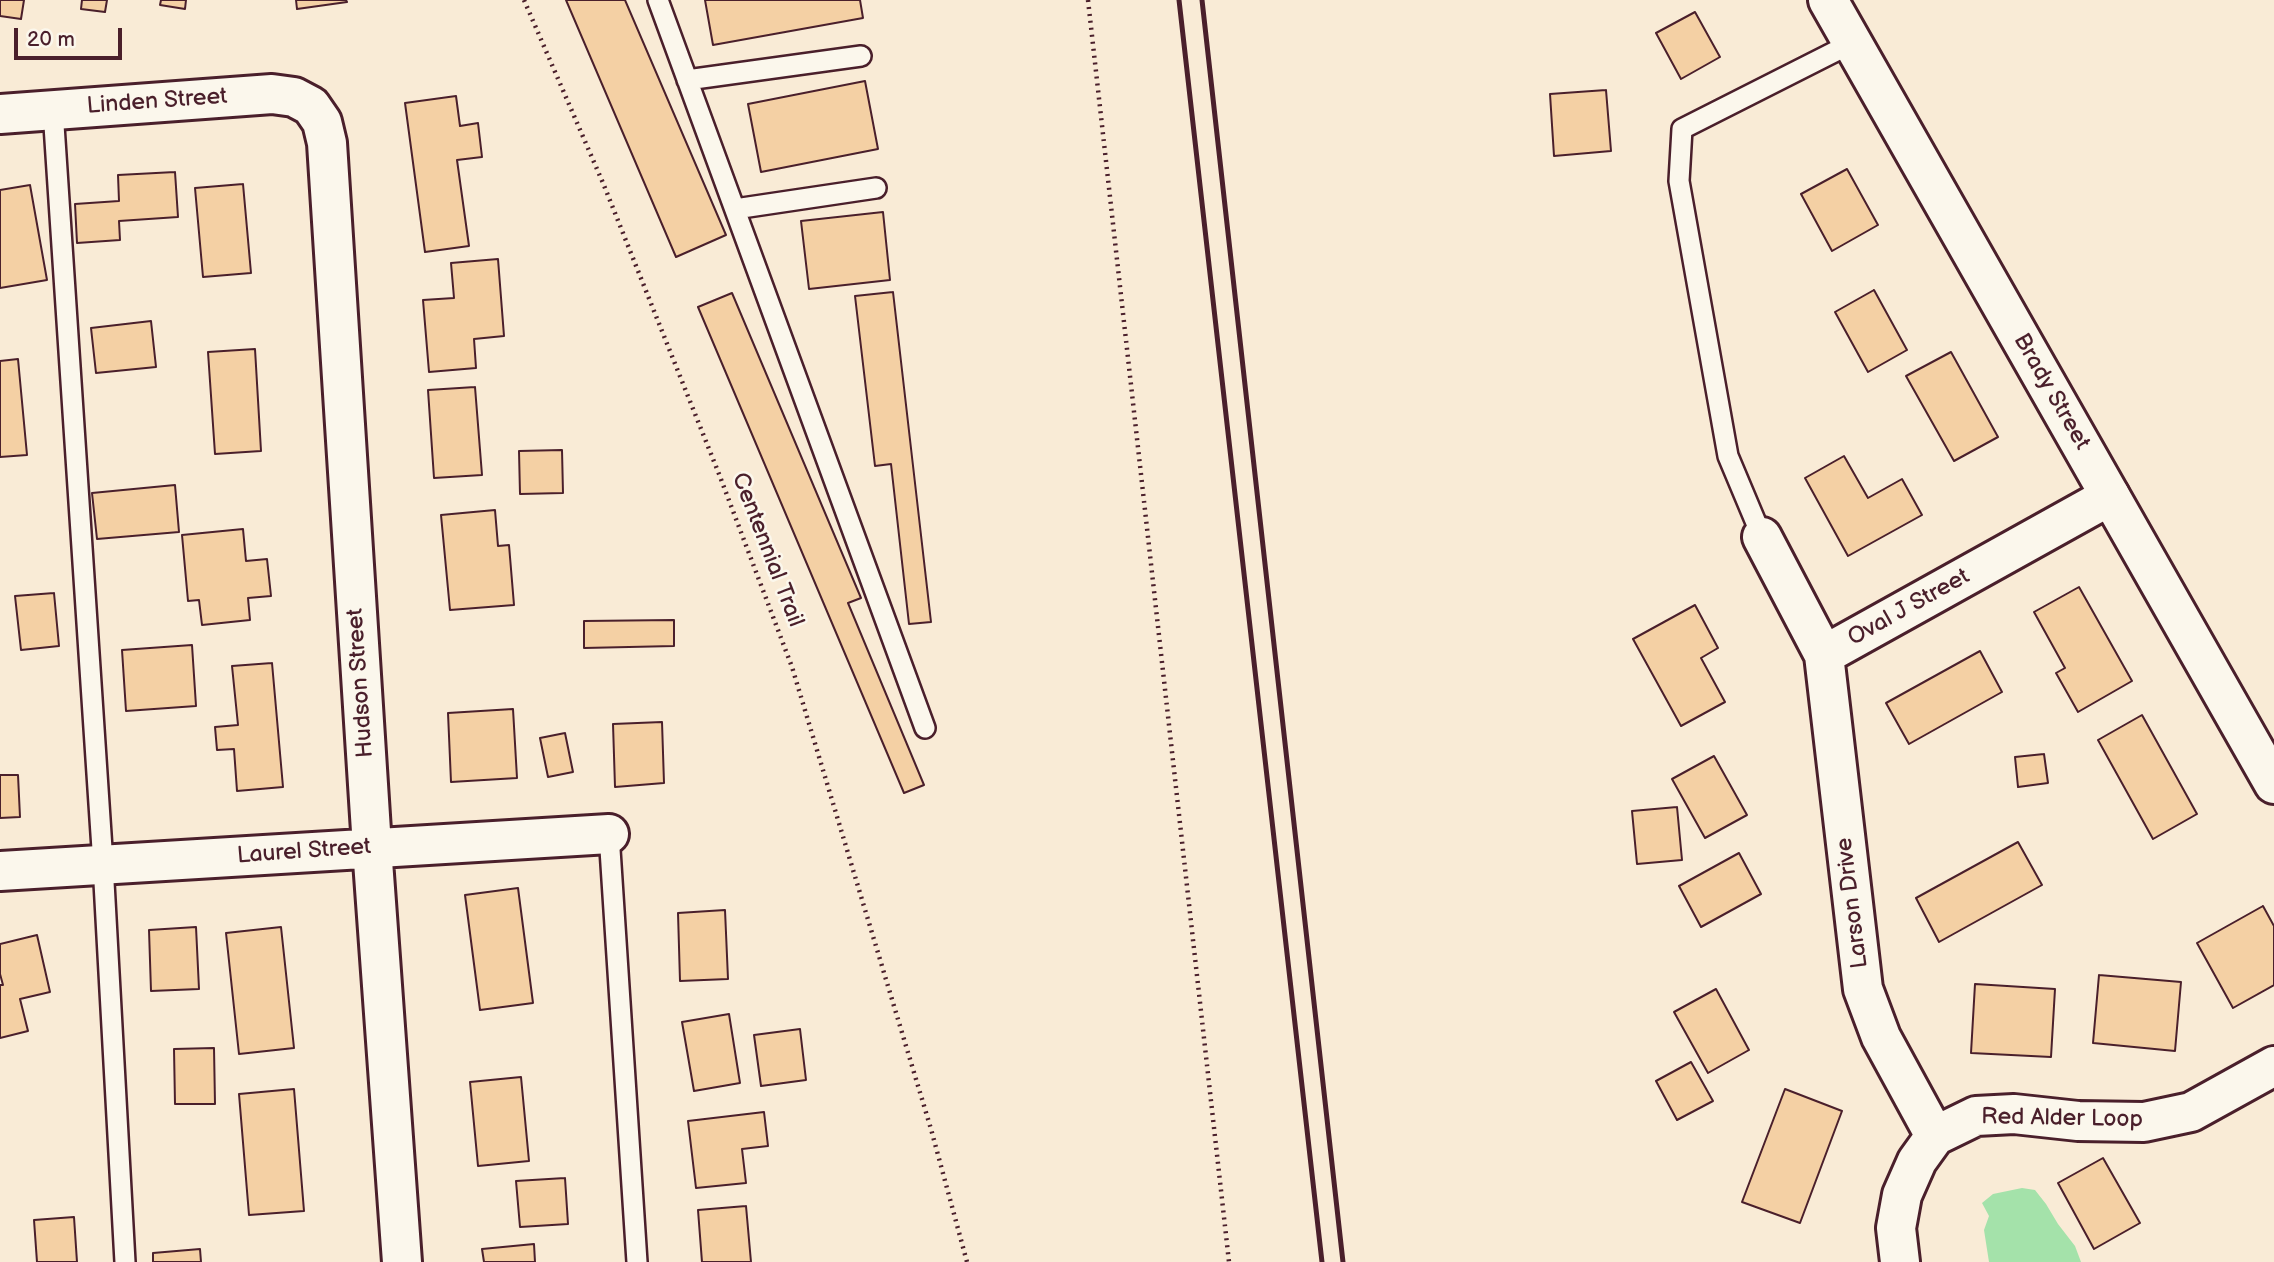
<!DOCTYPE html>
<html>
<head>
<meta charset="utf-8">
<style>
	body { margin:0 }
	#map { position:relative; width:2274px; height:1262px; overflow:hidden; background:#f9ebd6; font-family:"Balsamiq Sans",sans-serif }
	canvas { display:block }
	.scale { position:absolute; left:14px; top:28px; width:108px; height:32px; box-sizing:border-box; border:4px solid #4a1f2b; border-top:0; padding-left:9px; font-size:21px; line-height:24px; white-space:nowrap; color:#4a1f2b; -webkit-text-stroke:5px #fbf7ec; paint-order:stroke }
</style>
</head>
<body>
<div id="map">
<canvas width="2274" height="1262"></canvas>
<div class="scale">20 m</div>
</div>
<script>
const c = document.querySelector('canvas').getContext('2d');
c.lineJoin = 'round';
function fillPath(path, color) {
  c.fillStyle = color;
  c.fill(path, 'evenodd');
}
function toPath(rows) {
  const path = new Path2D();
  for (const r of rows) {
    path.moveTo(r[0], r[1]);
    for (let i = 2; i < r.length; i += 2) path.lineTo(r[i], r[i + 1]);
  }
  return path;
}
function trace(path, color, width, dash) {
  c.strokeStyle = color;
  c.lineWidth = width;
  c.lineCap = dash ? 'butt' : 'round';
  c.setLineDash(dash || []);
  c.stroke(path);
}
function label(font, color, halo, rows, align = 'center') {
  c.font = font + ' "Balsamiq Sans",sans-serif';
  c.lineWidth = 5;
  c.setLineDash([]);
  c.textBaseline = 'middle';
  c.strokeStyle = halo;
  c.fillStyle = color;
  for (const [text, x, y, turn = 0] of rows) {
    c.save();
    c.translate(x, y);
    c.rotate((+turn || 0) * Math.PI / 180);
    c.textAlign = isNaN(turn) ? turn : align;
    if (halo) c.strokeText(text, 0, 0);
    c.fillText(text, 0, 0);
    c.restore();
  }
}
const green = toPath([
	[2022,1188,2035,1190,2046,1204,2058,1224,2075,1246,2081,1262,1989,1262,1984,1230,1989,1216,1982,1203,1993,1194]
]);
const building = toPath([
	[0,0,24,0,21,19,0,16,0,0],
	[82,0,107,0,105,12,81,9,82,0],
	[161,0,186,0,185,9,160,5,161,0],
	[296,0,346,0,347,2,297,9,296,0],
	[566,0,625,0,726,235,676,257,566,0],
	[705,0,860,0,863,18,713,45,705,0],
	[1695,12,1720,57,1681,79,1656,33,1695,12],
	[865,81,878,149,761,172,748,104,865,81],
	[1606,90,1611,151,1554,156,1550,94,1606,90],
	[456,96,460,126,478,123,482,157,457,160,469,246,425,252,405,103,456,96],
	[1847,169,1878,225,1832,251,1801,194,1847,169],
	[175,172,178,217,119,221,120,240,77,243,75,204,119,201,118,175,175,172],
	[243,184,251,273,203,277,195,188,243,184],
	[30,185,47,280,0,288,0,190,30,185],
	[883,212,890,280,809,289,801,221,883,212],
	[498,259,504,336,474,339,476,368,429,372,423,300,454,298,451,263,498,259],
	[1874,290,1907,350,1868,372,1835,312,1874,290],
	[893,292,931,622,909,624,891,464,875,466,855,296,893,292],
	[732,293,861,598,848,603,924,785,904,793,698,307,732,293],
	[151,321,156,367,96,373,91,328,151,321],
	[255,349,261,451,215,454,208,352,255,349],
	[1951,352,1998,437,1954,461,1906,376,1951,352],
	[18,359,27,455,0,457,0,361,18,359],
	[475,387,482,475,434,478,428,390,475,387],
	[562,450,563,493,520,494,519,451,562,450],
	[1844,456,1868,498,1902,479,1922,515,1848,556,1805,478,1844,456],
	[175,485,179,532,97,539,92,493,175,485],
	[495,510,498,546,509,545,514,605,450,610,441,515,495,510],
	[243,529,246,561,267,559,271,596,248,598,250,620,202,625,199,600,188,601,182,535,243,529],
	[2079,587,2132,681,2078,712,2056,673,2065,668,2034,612,2079,587],
	[54,593,59,646,21,650,15,596,54,593],
	[1695,605,1718,648,1701,658,1725,702,1681,726,1633,639,1695,605],
	[674,620,674,646,584,648,584,621,674,620],
	[192,645,196,706,126,711,122,650,192,645],
	[1980,651,2002,692,1909,744,1886,703,1980,651],
	[272,663,283,787,237,791,234,749,217,750,215,727,238,725,232,666,272,663],
	[513,709,517,778,451,782,448,713,513,709],
	[2142,715,2197,814,2153,839,2098,740,2142,715],
	[662,722,664,783,615,787,613,724,662,722],
	[565,733,573,772,548,777,540,738,565,733],
	[2044,754,2048,783,2018,787,2015,757,2044,754],
	[1714,756,1747,815,1705,838,1672,779,1714,756],
	[0,775,18,775,20,817,0,818,0,775],
	[1677,807,1682,860,1637,864,1632,811,1677,807],
	[2018,842,2042,885,1939,942,1916,898,2018,842],
	[1739,853,1761,894,1701,927,1679,886,1739,853],
	[518,888,533,1003,480,1010,465,895,518,888],
	[2263,906,2274,926,2274,985,2233,1008,2197,943,2263,906],
	[725,910,728,979,680,981,678,913,725,910],
	[196,927,199,989,151,991,149,930,196,927],
	[281,927,294,1048,239,1054,226,933,281,927],
	[37,935,50,992,20,999,28,1031,0,1038,0,985,3,985,0,974,0,944,37,935],
	[2099,975,2181,982,2175,1051,2093,1043,2099,975],
	[1975,984,2055,989,2051,1057,1971,1053,1975,984],
	[1716,989,1749,1050,1708,1073,1674,1012,1716,989],
	[729,1014,740,1083,694,1091,682,1022,729,1014],
	[800,1029,806,1080,761,1086,754,1035,800,1029],
	[214,1048,215,1104,175,1104,174,1049,214,1048],
	[1691,1062,1713,1101,1677,1120,1656,1081,1691,1062],
	[521,1077,529,1161,478,1166,470,1082,521,1077],
	[294,1089,304,1211,249,1215,239,1094,294,1089],
	[1785,1089,1842,1111,1800,1223,1742,1202,1785,1089],
	[764,1112,768,1146,742,1149,746,1183,696,1188,688,1121,764,1112],
	[2103,1158,2140,1223,2094,1249,2058,1183,2103,1158],
	[565,1178,568,1224,520,1227,516,1181,565,1178],
	[746,1206,751,1262,702,1262,698,1210,746,1206],
	[74,1217,77,1262,37,1262,34,1220,74,1217],
	[534,1244,535,1262,484,1262,482,1249,534,1244],
	[200,1249,201,1262,153,1262,153,1253,200,1249]
]);
const path = toPath([
	[524,0,603,183,719,474,792,667,931,1129,967,1262],
	[1088,0,1229,1262]
]);
const service = toPath([
	[658,0,925,728],
	[687,80,861,56],
	[53,110,103,864,125,1262],
	[735,209,876,188],
	[1762,537,1728,456,1679,181,1682,129,1852,43],
	[609,834,637,1262]
]);
const minor = toPath([
	[0,114,272,94,294,97,311,106,322,122,327,143,372,847,402,1262],
	[1762,537,1824,655,1863,989,1881,1037,1935,1136],
	[1824,655,2110,496],
	[0,871,609,834],
	[1900,1262,1896,1228,1902,1195,1917,1161,1935,1136,1976,1116,2014,1114,2078,1121,2144,1122,2191,1112,2274,1066]
]);
const tertiary = toPath([
	[1828,0,2274,784]
]);
const rail = toPath([
	[1179,0,1322,1262],
	[1202,0,1343,1262]
]);
const streetNames = [
	["Linden Street",157,102,-4],
	["Brady Street",2051,392,60],
	["Centennial Trail",767,550,69],
	["Oval J Street",1909,608,-29],
	["Hudson Street",361,683,-94],
	["Laurel Street",304,852,-4],
	["Larson Drive",1853,903,-97],
	["Red Alder Loop",2062,1119,1]
];
fillPath(green, '#a4e2aa');
fillPath(building, '#f4d0a4');
trace(building, '#4a1f2b', 2);
trace(service, '#4a1f2b', 24);
trace(minor, '#4a1f2b', 44);
trace(tertiary, '#4a1f2b', 44);
trace(path, '#4a1f2b', 4.5, [2, 5]);
trace(service, '#fbf7ec', 19);
trace(minor, '#fbf7ec', 38);
trace(tertiary, '#fbf7ec', 38);
trace(rail, '#4a1f2b', 5);
label('23px', '#4a1f2b', '#fbf7ec', streetNames);
</script>
</body>
</html>
